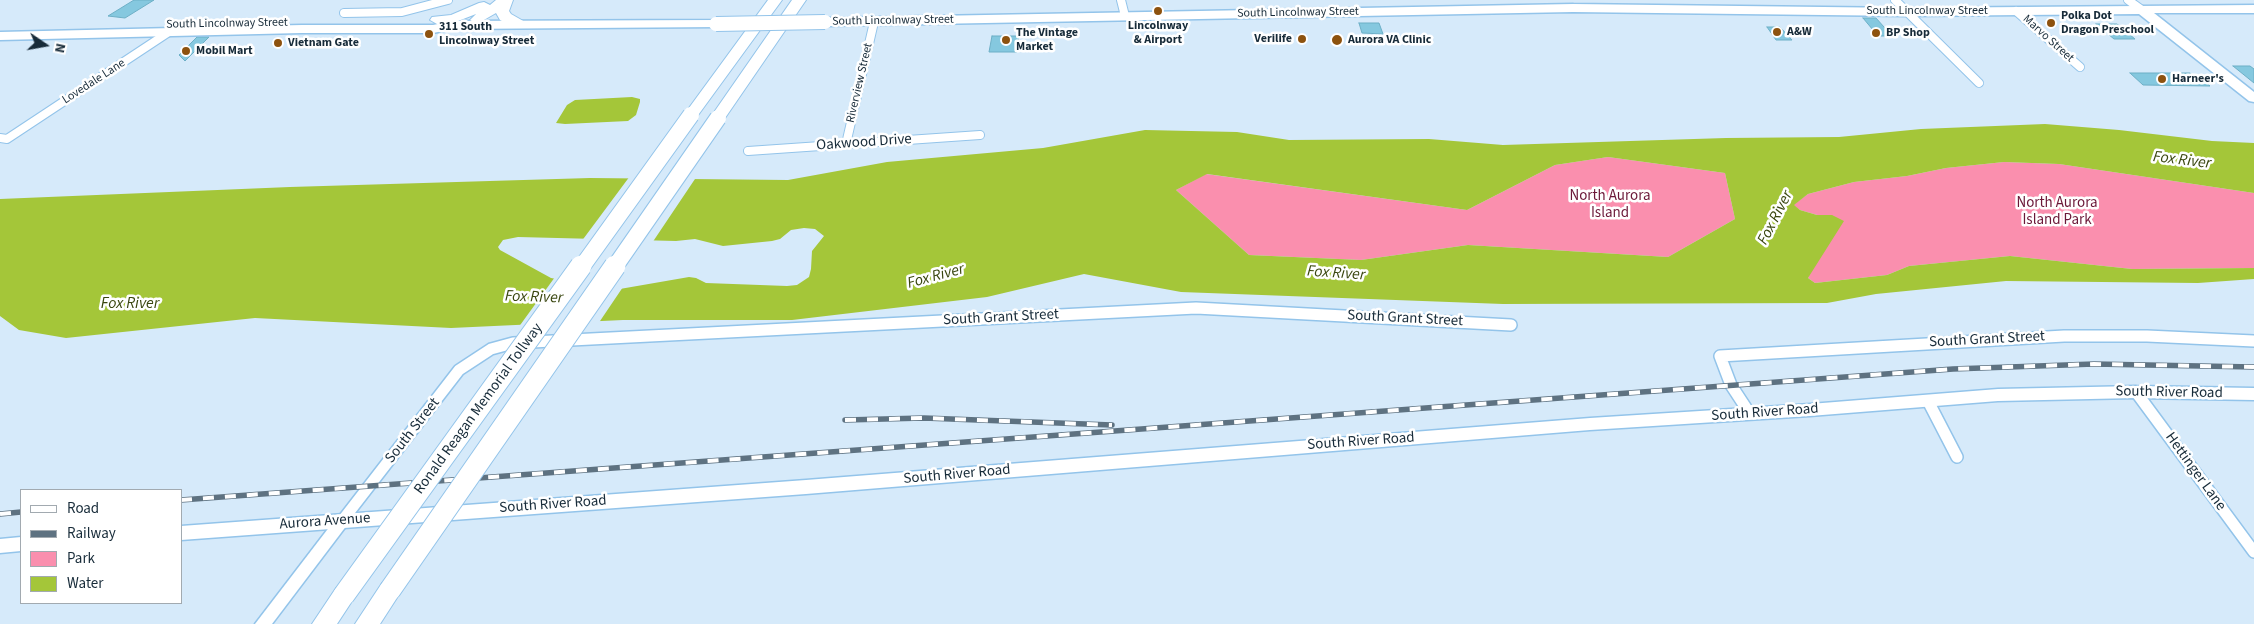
<!DOCTYPE html>
<html>
<head>
<meta charset="utf-8">
<style>
	body { margin:0 }
	#map { position:relative; width:2254px; height:624px; overflow:hidden; background:#d6eafa; font-family:"Source Sans 3",sans-serif }
	canvas { display:block }
	.legend { position:absolute; left:20px; top:489px; width:162px; height:115px; box-sizing:border-box; background:#fff; border:1px solid #a2aab0; margin:0; padding:6px 9px; list-style:none; font-size:15px; color:#172b39 }
	.legend li { display:flex; align-items:center; gap:10px; height:25px }
	.legend b { width:25px; border:1px solid #a2aab0 }
	.north { position:absolute; left:20px; top:20px; width:50px; height:50px; -webkit-text-stroke:4px #fff; paint-order:stroke; rotate:102deg; font-size:14px; font-weight:700; line-height:20px; text-align:center; color:#172b39 }
	.north::after { content:''; display:block; margin:auto; width:18px; height:22px; background:#172b39; clip-path:polygon(50% 0,100% 100%,50% 72%,0 100%) }
</style>
</head>
<body>
<div id="map">
<canvas width="2254" height="624"></canvas>
<ul class="legend">
<li><b style="height:6px;background:#fff"></b>Road</li>
<li><b style="height:6px;background:#5e7281"></b>Railway</li>
<li><b style="height:14px;background:#fa8fae"></b>Park</li>
<li><b style="height:14px;background:#a4c639"></b>Water</li>
</ul>
<div class="north">N</div>
</div>
<script>
const c = document.querySelector('canvas').getContext('2d');
c.lineJoin = 'round';
function fillPath(path, color) {
  c.fillStyle = color;
  c.fill(path, 'evenodd');
}
function toPath(rows) {
  const path = new Path2D();
  for (const r of rows) {
    path.moveTo(r[0], r[1]);
    for (let i = 2; i < r.length; i += 2) path.lineTo(r[i], r[i + 1]);
  }
  return path;
}
function trace(path, color, width, dash) {
  c.strokeStyle = color;
  c.lineWidth = width;
  c.lineCap = dash ? 'butt' : 'round';
  c.setLineDash(dash || []);
  c.stroke(path);
}
function label(font, color, halo, rows, align = 'center') {
  c.font = font + ' "Source Sans 3",sans-serif';
  c.lineWidth = 5;
  c.setLineDash([]);
  c.textBaseline = 'middle';
  c.strokeStyle = halo;
  c.fillStyle = color;
  for (const [text, x, y, turn = 0] of rows) {
    c.save();
    c.translate(x, y);
    c.rotate((+turn || 0) * Math.PI / 180);
    c.textAlign = isNaN(turn) ? turn : align;
    if (halo) c.strokeText(text, 0, 0);
    c.fillText(text, 0, 0);
    c.restore();
  }
}
const green = toPath([
	[1608,157,1725,173,1735,219,1668,257,1468,245,1361,260,1249,255,1176,190,1206,174,1467,210,1555,165],
	[2004,162,2059,164,2254,193,2254,268,2132,269,2010,256,1909,266,1887,275,1815,283,1808,278,1832,215,1817,215,1800,210,1793,205,1808,194,1854,182,1907,176,1946,168]
]);
const water = toPath([
	[632,97,640,99,640,102,636,115,628,121,565,124,556,123,567,105,575,100],
	[2045,124,2119,130,2212,141,2254,143,2254,193,2059,164,2004,162,1946,168,1907,176,1854,182,1808,194,1794,205,1800,210,1817,215,1832,215,1844,221,1808,278,1815,283,1887,275,1909,266,2010,256,2132,269,2254,268,2254,279,2198,283,2006,281,1876,294,1827,303,1503,304,1181,292,1084,274,987,297,792,320,623,320,451,328,255,318,66,338,19,330,0,316,0,199,290,187,590,178,788,180,887,162,1043,148,1145,130,1237,132,1289,140,1429,139,1503,145,1726,138,1839,137,1921,129],
	[1608,157,1725,173,1735,219,1668,257,1468,245,1361,260,1249,255,1176,190,1207,174,1467,210,1555,165],
	[804,228,815,229,824,236,812,251,811,269,809,277,797,285,787,286,706,283,696,278,689,277,614,290,551,278,500,250,498,247,503,240,518,237,676,241,695,239,723,246,772,241,780,239,791,230]
]);
const pier = toPath([
	[630,176,697,176,652,243,581,242],
	[555,277,592,284,623,287,598,324,518,328]
]);
const building = toPath([
	[134,0,154,0,125,18,108,16,134,0],
	[1863,18,1876,18,1892,36,1878,36,1863,18],
	[1359,23,1379,23,1383,34,1362,33,1359,23],
	[2096,24,2117,24,2135,39,2114,39,2096,24],
	[1767,27,1780,27,1792,40,1776,40,1767,27],
	[992,36,1019,36,1017,52,989,52,992,36],
	[197,37,209,37,185,61,179,55,197,37],
	[2233,66,2250,66,2254,69,2254,83,2233,66],
	[2130,73,2190,73,2194,76,2199,76,2210,86,2143,85,2130,73]
]);
const minorFar1 = toPath([
	[1121,0,1125,16],
	[1895,0,1979,83],
	[2128,0,2142,10],
	[2016,11,2080,67],
	[344,13,402,12,448,0],
	[0,138,7,139,181,24],
	[846,144,874,22],
	[748,151,980,135]
]);
const minor = toPath([
	[2136,392,2254,552],
	[1928,401,1957,457],
	[1750,414,1731,385,1720,356,2064,336,2147,336,2254,341],
	[342,521,459,370,491,349,513,343,1196,308,1511,325]
]);
const tertiary = toPath([
	[342,515,347,517,349,521,347,525,272,624,255,624,337,517,342,515]
]);
const secondary = toPath([
	[2136,386,2254,388,2254,400,2136,398,1998,401,1810,416,1590,430,806,494,181,540,181,526,806,480,1590,418,1810,404,1998,389,2136,386],
	[21,537,21,551,0,553,0,539,21,537]
]);
const primary = toPath([
	[1573,4,1907,8,2254,5,2254,13,2154,13,2254,92,2254,102,2249,101,2139,14,1907,16,1573,12,825,26,819,22,825,18,1573,4],
	[716,20,720,21,722,24,720,27,453,29,433,33,302,33,0,40,0,32,302,25,433,25,453,21,716,20]
]);
const motorway = toPath([
	[496,0,513,0,509,11,511,14,525,22,527,25,525,28,515,28,500,20,496,13,477,24,470,20,476,14,453,23,437,24,430,20,432,17,451,15,479,3,484,2,490,5,496,0],
	[768,0,782,0,696,118,686,118,683,115,686,112,768,0],
	[792,0,806,0,723,121,713,121,710,118,792,0],
	[390,580,398,583,402,590,380,624,355,624,382,583,390,580],
	[344,585,352,588,356,595,337,624,312,624,336,588,344,585]
]);
const rail = toPath([
	[845,420,924,418,1112,425],
	[181,500,1953,369,2094,364,2254,367],
	[0,514,21,512]
]);
const primaryBridge = toPath([
	[716,24,825,22]
]);
const motorwayBridgeFar1 = toPath([
	[581,268,691,115],
	[614,268,718,118]
]);
const motorwayBridge = toPath([
	[390,590,615,266],
	[344,595,581,266]
]);
const markers = [
	[1158,11,5,"#8d520e"],
	[2051,23,5,"#8d520e"],
	[1777,32,5,"#8d520e"],
	[1876,33,5,"#8d520e"],
	[429,34,5,"#8d520e"],
	[1302,39,5,"#8d520e"],
	[1006,40,5,"#8d520e"],
	[1337,40,6,"#8d520e"],
	[278,43,5,"#8d520e"],
	[186,51,5,"#8d520e"],
	[2162,79,5,"#8d520e"]
];
const farStreetnames = [
	["South Lincolnway Street",1927,11],
	["South Lincolnway Street",1298,13,-1],
	["South Lincolnway Street",893,21,-1],
	["South Lincolnway Street",227,24,-1],
	["Marvo Street",2048,39,42],
	["Lovedale Lane",94,82,-33],
	["Riverview Street",860,83,-77]
];
const farPoinames = [
	["Polka Dot",2061,16],
	["Dragon Preschool",2061,30],
	["Lincolnway",1158,26,"center"],
	["& Airport",1158,40,"center"],
	["311 South",439,27],
	["Lincolnway Street",439,41],
	["A&W",1787,32],
	["The Vintage",1016,33],
	["Market",1016,47],
	["BP Shop",1886,33],
	["Verilife",1292,39,"right"],
	["Aurora VA Clinic",1348,40],
	["Vietnam Gate",288,43],
	["Mobil Mart",196,51],
	["Harneer's",2172,79]
];
const streetNames = [
	["Oakwood Drive",864,143,-4],
	["South Grant Street",1001,318,-3],
	["South Grant Street",1405,319,3],
	["South Grant Street",1987,340,-3],
	["South River Road",2169,393,1],
	["Ronald Reagan Memorial Tollway",479,409,-54],
	["South River Road",1765,413,-4],
	["South Street",413,431,-52],
	["South River Road",1361,442,-4],
	["Hettinger Lane",2195,472,54],
	["South River Road",957,475,-5],
	["South River Road",553,505,-4],
	["Aurora Avenue",325,522,-4]
];
const parkNames = [
	["North Aurora",1610,197],
	["Island",1610,214],
	["North Aurora",2057,204],
	["Island Park",2057,221]
];
const waterNames = [
	["Fox River",2182,161,7],
	["Fox River",1776,218,-63],
	["Fox River",1336,274,4],
	["Fox River",936,277,-15],
	["Fox River",534,298,2],
	["Fox River",130,304]
];
fillPath(green, '#fa8fae');
fillPath(water, '#a4c639');
fillPath(pier, '#d6eafa');
fillPath(building, '#85c8df');
trace(building, '#6dafc6', 1);
trace(minorFar1, '#93c4ea', 10);
trace(minor, '#93c4ea', 14);
trace(tertiary, '#93c4ea', 3);
trace(secondary, '#93c4ea', 3);
trace(primary, '#93c4ea', 3);
trace(motorway, '#93c4ea', 2);
trace(minorFar1, '#fff', 8);
trace(minor, '#fff', 11);
fillPath(tertiary, '#fff');
fillPath(secondary, '#fff');
fillPath(primary, '#fff');
fillPath(motorway, '#fff');
trace(rail, '#5e7281', 5.5);
trace(rail, '#fff', 4, [11]);
trace(primaryBridge, '#93c4ea', 16, []);
trace(motorwayBridgeFar1, '#93c4ea', 18, []);
trace(motorwayBridge, '#93c4ea', 23, []);
trace(primaryBridge, '#fff', 14);
trace(motorwayBridgeFar1, '#fff', 16);
trace(motorwayBridge, '#fff', 21);
for (const [x, y, r, color] of markers) {
  const dot = new Path2D();
  dot.arc(x, y, r, 0, 2 * Math.PI);
  c.fillStyle = color;
  c.fill(dot);
  trace(dot, '#fff', 2);
}
label('12px', '#172b39', '#fff', farStreetnames);
label('bold 12px', '#172b39', '#fff', farPoinames, 'left');
label('15px', '#172b39', '#fff', streetNames);
label('15px', '#6b1838', '#fff', parkNames);
label('italic 16px', '#39460f', '#fff', waterNames);
</script>
</body>
</html>
